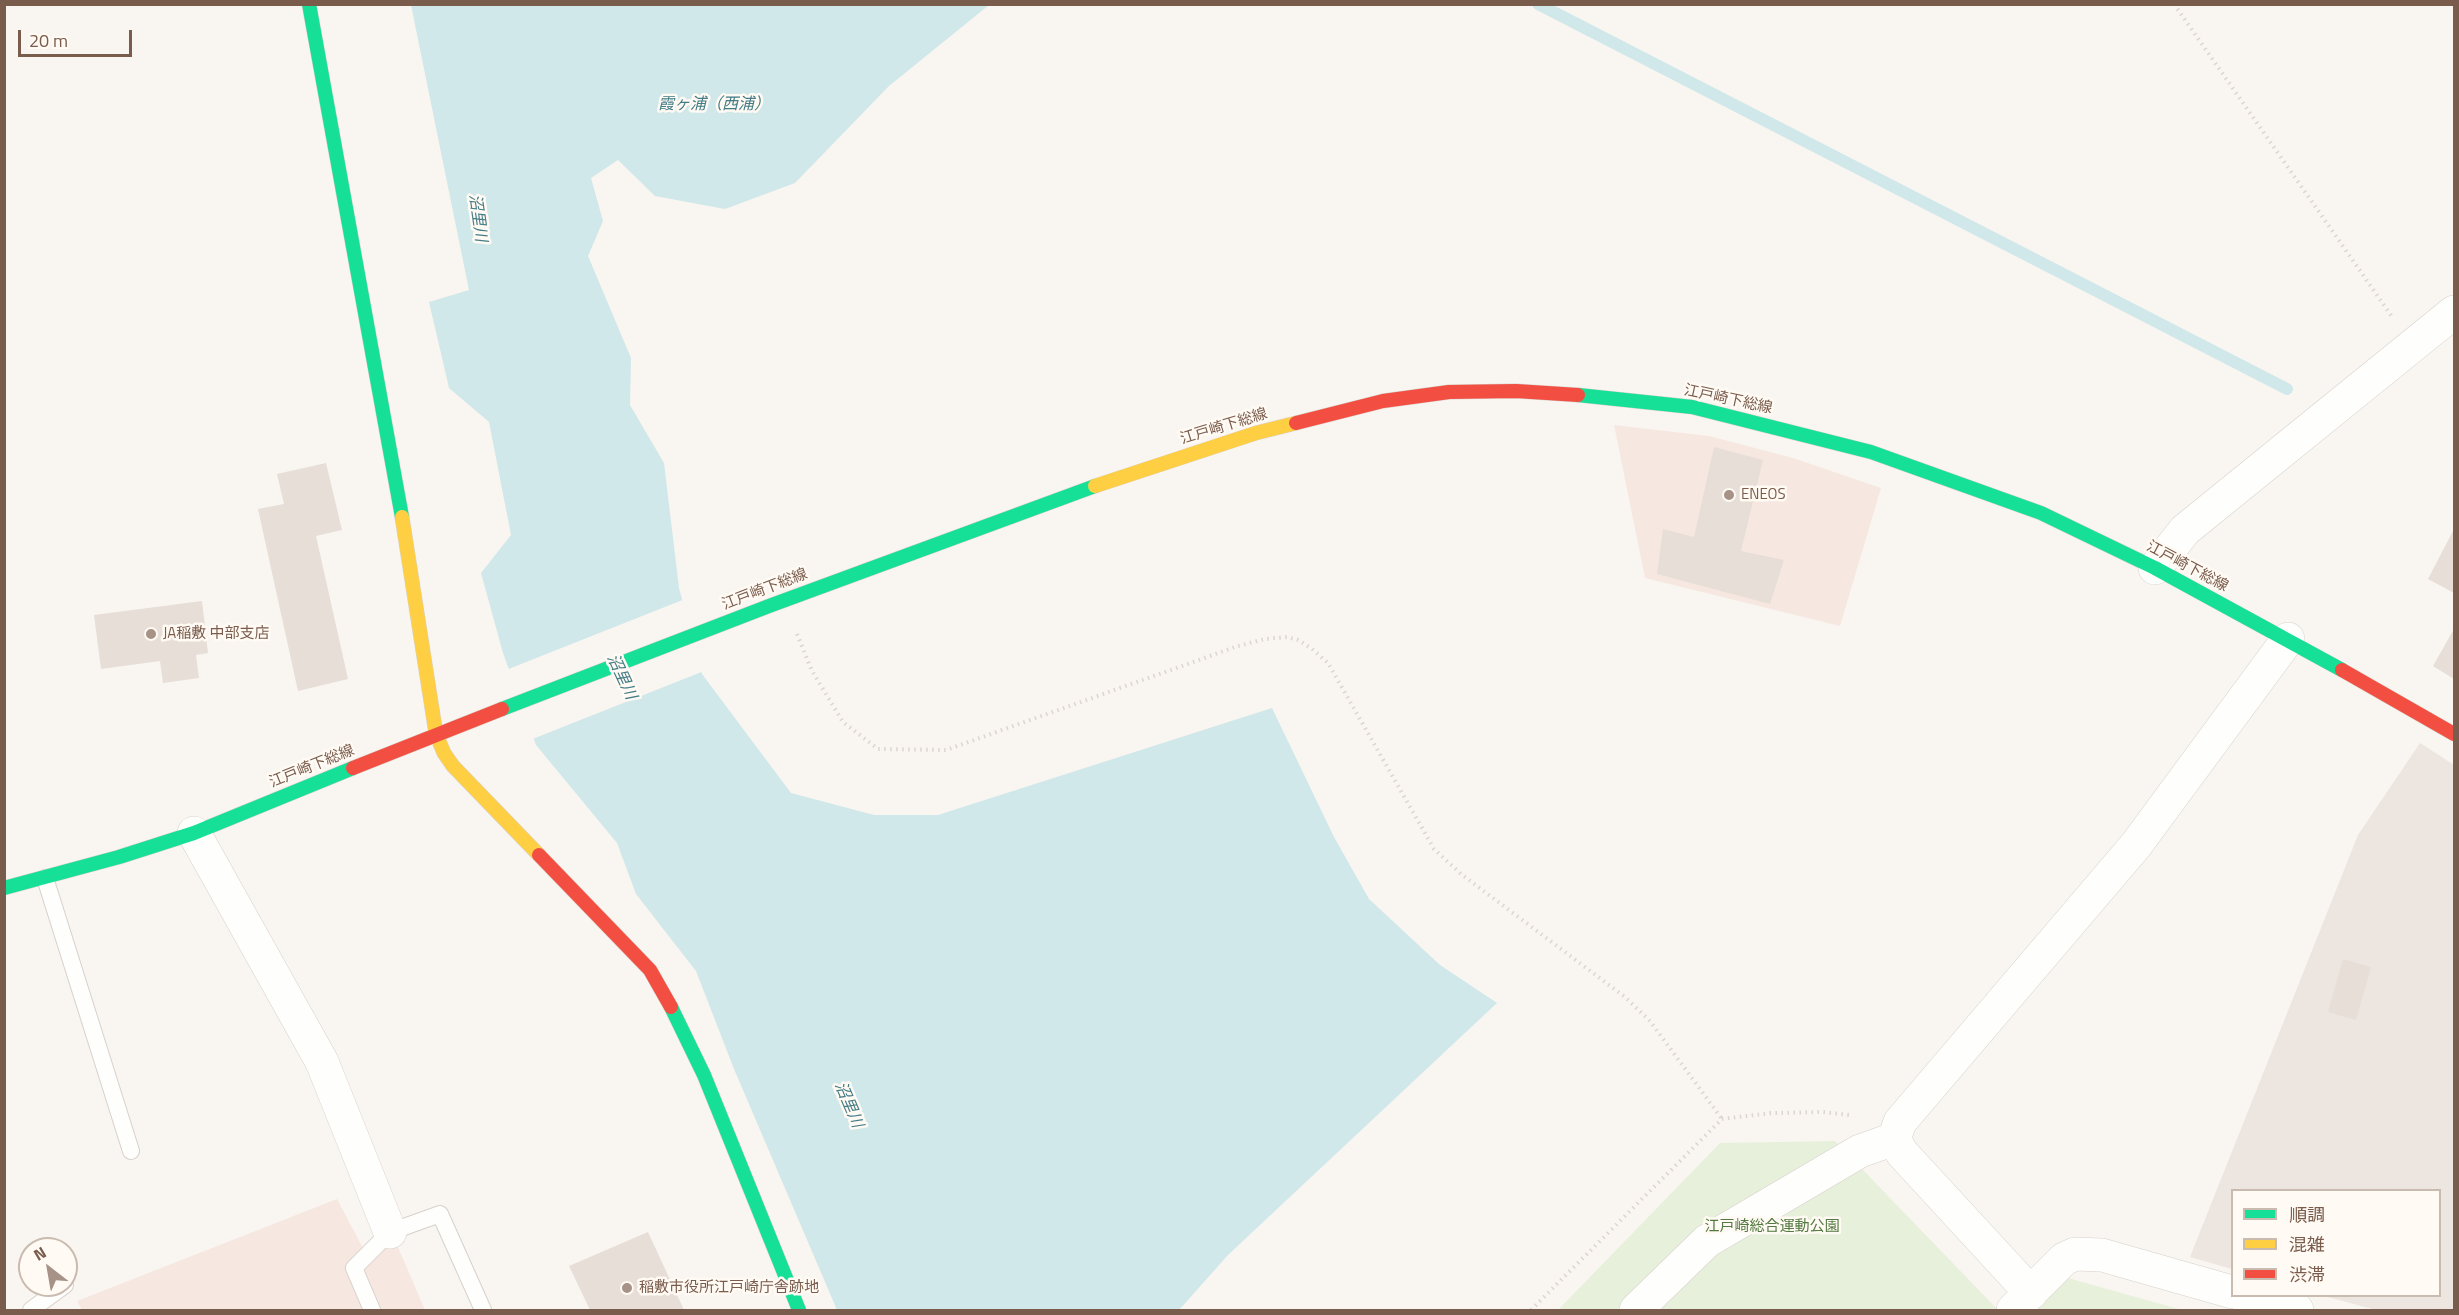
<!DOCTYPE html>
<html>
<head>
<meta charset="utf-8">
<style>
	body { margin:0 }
	#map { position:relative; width:2459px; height:1315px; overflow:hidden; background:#f9f5f0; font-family:"Titillium Web","Noto Sans JP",sans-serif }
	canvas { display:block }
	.frame { position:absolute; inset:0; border:6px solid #7a5c4d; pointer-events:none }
	.legend { position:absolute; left:2231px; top:1189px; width:210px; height:108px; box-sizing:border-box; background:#fffaf3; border:2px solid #cabbb1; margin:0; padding:8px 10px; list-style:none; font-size:18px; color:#7a5c4d }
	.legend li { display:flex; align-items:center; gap:12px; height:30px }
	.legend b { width:30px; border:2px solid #cabbb1 }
	.north { position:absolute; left:18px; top:1237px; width:60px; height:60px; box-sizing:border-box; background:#fffaf3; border:2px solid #cabbb1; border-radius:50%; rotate:329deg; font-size:16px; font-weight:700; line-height:24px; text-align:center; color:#7a5c4d }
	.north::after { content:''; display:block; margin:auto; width:21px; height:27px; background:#a69286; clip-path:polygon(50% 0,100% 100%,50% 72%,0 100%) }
	.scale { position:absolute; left:18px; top:30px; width:114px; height:27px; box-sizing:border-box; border:3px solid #7a5c4d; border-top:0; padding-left:8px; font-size:18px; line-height:21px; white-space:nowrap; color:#7a5c4d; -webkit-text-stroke:4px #fffaf3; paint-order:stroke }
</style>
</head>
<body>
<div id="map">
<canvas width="2459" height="1315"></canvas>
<div class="frame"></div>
<ul class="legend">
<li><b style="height:8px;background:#16e098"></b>順調</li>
<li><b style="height:8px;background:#ffcf43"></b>混雑</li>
<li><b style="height:8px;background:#f24e42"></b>渋滞</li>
</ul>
<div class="north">N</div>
<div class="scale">20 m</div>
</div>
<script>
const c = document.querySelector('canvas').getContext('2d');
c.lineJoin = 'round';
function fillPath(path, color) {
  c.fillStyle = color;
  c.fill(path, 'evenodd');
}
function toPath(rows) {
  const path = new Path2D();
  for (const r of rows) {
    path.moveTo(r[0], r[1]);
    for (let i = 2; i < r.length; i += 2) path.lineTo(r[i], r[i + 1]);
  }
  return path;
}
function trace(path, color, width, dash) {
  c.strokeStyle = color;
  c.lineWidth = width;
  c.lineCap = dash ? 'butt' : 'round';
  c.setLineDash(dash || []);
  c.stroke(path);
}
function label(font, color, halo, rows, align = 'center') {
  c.font = font + ' "Titillium Web","Noto Sans JP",sans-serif';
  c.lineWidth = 5;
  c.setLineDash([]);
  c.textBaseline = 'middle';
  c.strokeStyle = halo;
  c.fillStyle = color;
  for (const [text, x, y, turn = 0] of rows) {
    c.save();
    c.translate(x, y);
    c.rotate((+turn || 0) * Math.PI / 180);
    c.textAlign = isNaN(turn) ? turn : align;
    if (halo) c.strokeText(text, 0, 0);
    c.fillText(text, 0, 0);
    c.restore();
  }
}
const commercial = toPath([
	[1614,425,1709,436,1793,458,1881,488,1840,626,1645,578],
	[337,1199,364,1250,394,1238,425,1310,82,1310,77,1301]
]);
const industrial = toPath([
	[2420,743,2454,765,2454,1310,2376,1310,2324,1296,2440,1296,2440,1190,2232,1190,2232,1269,2190,1257,2358,835]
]);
const green = toPath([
	[1835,1141,1998,1310,1558,1310,1720,1143],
	[2068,1278,2182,1310,2036,1310]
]);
const water = toPath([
	[411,5,989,5,889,86,795,183,725,209,655,196,618,160,591,178,603,221,588,256,631,358,630,405,664,463,679,588,702,674,791,793,874,815,938,815,1272,708,1334,837,1369,899,1440,965,1497,1003,1228,1255,1179,1310,837,1310,734,1069,696,971,636,894,617,843,536,745,503,653,481,573,511,535,489,422,449,388,429,302,469,290]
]);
const pier = toPath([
	[685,599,704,671,530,740,506,670]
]);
const stream = toPath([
	[1538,4,2287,389]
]);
const building = toPath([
	[1714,447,1763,460,1741,551,1784,560,1770,604,1657,574,1663,529,1694,537],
	[326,463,342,530,316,536,348,679,298,691,258,509,284,504,277,474],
	[2454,529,2454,593,2428,579],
	[202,601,208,653,196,655,199,678,163,683,160,661,101,669,94,615],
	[2454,629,2454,679,2433,666],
	[2343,959,2371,967,2356,1020,2328,1012],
	[648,1232,684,1310,590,1310,569,1266]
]);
const path = toPath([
	[2174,4,2393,318],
	[797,634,812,671,843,722,878,749,946,750,1238,646,1265,639,1287,637,1298,640,1311,648,1328,663,1434,849,1461,874,1625,997,1650,1021,1722,1119],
	[1531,1310,1722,1119,1771,1113,1823,1112,1849,1115]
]);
const lane = toPath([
	[45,878,131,1151],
	[31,1310,65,1285],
	[372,1310,354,1268,390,1232,440,1214,483,1310]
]);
const street = toPath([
	[2155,568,2185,530,2454,312],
	[194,833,322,1062,390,1232],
	[2031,1293,1902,1153,1894,1139,1900,1122,2136,845,2288,639],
	[2244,1296,2297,1310],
	[1636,1310,1707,1241,1860,1151,1894,1139],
	[2013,1310,2064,1259,2075,1254,2102,1255,2232,1292]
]);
const fast = toPath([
	[309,4,402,517],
	[1578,395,1692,407,1871,452,2041,513,2155,568,2342,670],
	[502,709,769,606,1095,486],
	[4,888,119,857,194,833,353,768],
	[671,1007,704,1075,799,1310]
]);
const slow = toPath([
	[1095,486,1256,433,1296,423],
	[402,517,436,734,444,753,453,766,539,855]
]);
const jam = toPath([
	[1296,423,1383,401,1449,392,1516,391,1578,395],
	[2342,670,2454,734],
	[353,768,502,709],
	[539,855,650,970,671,1007]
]);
const markers = [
	[1729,495,6,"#a69286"],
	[151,634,6,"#a69286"],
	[627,1288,6,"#a69286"]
];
const streetNames = [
	["江戸崎下総線",1728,400,12],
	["江戸崎下総線",1224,427,-17],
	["江戸崎下総線",2187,567,28],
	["江戸崎下総線",765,590,-21],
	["江戸崎下総線",312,767,-22]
];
const poiNames = [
	["ENEOS",1741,495],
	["JA稲敷 中部支店",163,634],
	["稲敷市役所江戸崎庁舎跡地",639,1288]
];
const parkNames = [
	["江戸崎総合運動公園",1772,1227]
];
const waterNames = [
	["霞ヶ浦（西浦）",714,105],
	["沼里川",477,218,82],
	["沼里川",621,677,65],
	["沼里川",848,1105,67]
];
fillPath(commercial, '#f6e8e1');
fillPath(industrial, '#ede5e0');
fillPath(green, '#e7f0db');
fillPath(water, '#d0e8ea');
fillPath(pier, '#f9f5f0');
trace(stream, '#d0e8ea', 12);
fillPath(building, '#e6ded7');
trace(lane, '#d7d1cb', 18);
trace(street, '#d7d1cb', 34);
trace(fast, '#d9d2cb', 15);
trace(slow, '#d9d2cb', 15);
trace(jam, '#d9d2cb', 15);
trace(path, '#dcd5d0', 4, [1.5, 4.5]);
trace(lane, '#fefefd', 16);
trace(street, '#fefefd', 33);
trace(fast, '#16e098', 14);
trace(slow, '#ffcf43', 14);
trace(jam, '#f24e42', 14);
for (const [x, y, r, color] of markers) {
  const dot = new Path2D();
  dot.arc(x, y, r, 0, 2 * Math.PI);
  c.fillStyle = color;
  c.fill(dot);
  trace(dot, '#fffaf3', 2);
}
label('15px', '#7a5c4d', '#fffaf3', streetNames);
label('15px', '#7a5c4d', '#fffaf3', poiNames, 'left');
label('15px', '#537a41', '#fffaf3', parkNames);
label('italic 16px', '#437c86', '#fffaf3', waterNames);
</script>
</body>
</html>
